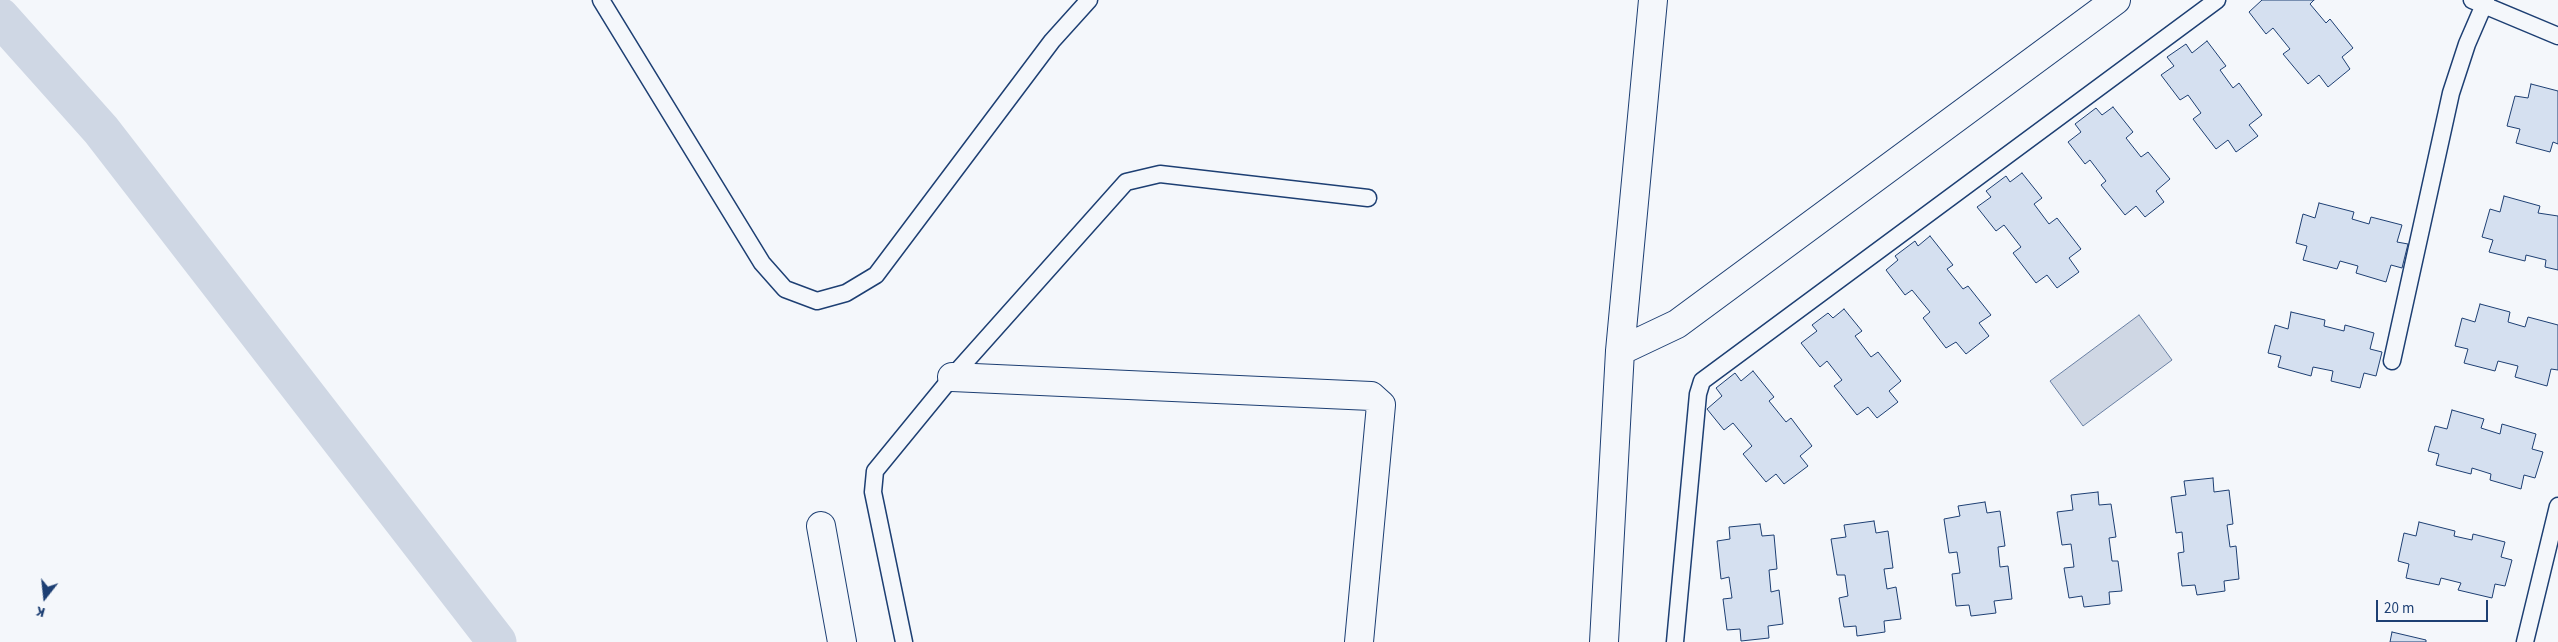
<!DOCTYPE html>
<html>
<head>
<meta charset="utf-8">
<style>
	body { margin:0 }
	#map { position:relative; width:2558px; height:642px; overflow:hidden; background:#f4f7fb; font-family:"Source Sans 3",sans-serif }
	canvas { display:block }
	.north { position:absolute; left:20px; top:572px; width:50px; height:50px; -webkit-text-stroke:4px #f4f7fb; paint-order:stroke; rotate:196deg; font-size:14px; font-weight:700; line-height:20px; text-align:center; color:#1d3f73 }
	.north::after { content:''; display:block; margin:auto; width:18px; height:22px; background:#1d3f73; clip-path:polygon(50% 0,100% 100%,50% 72%,0 100%) }
	.scale { position:absolute; left:2376px; top:600px; width:112px; height:22px; box-sizing:border-box; border:2px solid #1d3f73; border-top:0; padding-left:6px; font-size:15px; line-height:18px; white-space:nowrap; color:#1d3f73; -webkit-text-stroke:4px #f4f7fb; paint-order:stroke }
</style>
</head>
<body>
<div id="map">
<canvas width="2558" height="642"></canvas>
<div class="north">K</div>
<div class="scale">20 m</div>
</div>
<script>
const c = document.querySelector('canvas').getContext('2d');
c.lineJoin = 'round';
function fillPath(path, color) {
  c.fillStyle = color;
  c.fill(path, 'evenodd');
}
function toPath(rows) {
  const path = new Path2D();
  for (const r of rows) {
    path.moveTo(r[0], r[1]);
    for (let i = 2; i < r.length; i += 2) path.lineTo(r[i], r[i + 1]);
  }
  return path;
}
function trace(path, color, width, dash) {
  c.strokeStyle = color;
  c.lineWidth = width;
  c.lineCap = dash ? 'butt' : 'round';
  c.setLineDash(dash || []);
  c.stroke(path);
}
const water = toPath([
	[2139,315,2172,360,2083,426,2050,381,2139,315]
]);
const canal = toPath([
	[0,17,101,130,497,642]
]);
const building = toPath([
	[2314,0,2310,4,2326,23,2330,19,2353,48,2342,57,2350,69,2328,87,2319,75,2308,84,2283,54,2290,49,2273,28,2266,34,2249,12,2262,0,2314,0],
	[2207,41,2226,66,2220,70,2233,88,2239,83,2262,115,2249,125,2258,136,2236,152,2228,140,2216,149,2193,119,2201,113,2188,95,2180,100,2161,75,2174,66,2167,57,2186,44,2192,53,2207,41],
	[2531,84,2558,91,2558,144,2553,142,2550,152,2516,143,2520,129,2507,126,2515,96,2528,98,2531,84],
	[2113,107,2133,132,2126,138,2141,157,2148,152,2170,179,2156,191,2164,202,2145,217,2136,206,2125,215,2101,185,2106,181,2090,160,2085,164,2068,142,2081,132,2075,124,2096,108,2102,115,2113,107],
	[2022,173,2042,198,2034,204,2049,224,2057,218,2081,249,2069,258,2079,272,2057,288,2047,275,2036,283,2013,253,2021,247,2004,225,1996,231,1977,207,1991,197,1986,191,2006,176,2010,182,2022,173],
	[2504,196,2540,206,2538,213,2558,216,2558,270,2545,267,2546,260,2526,255,2525,261,2489,252,2493,240,2482,237,2490,209,2500,212,2504,196],
	[2319,203,2354,212,2352,219,2369,224,2371,217,2402,225,2397,242,2408,244,2402,268,2391,265,2386,282,2356,273,2358,266,2340,261,2337,269,2303,260,2307,246,2296,243,2303,214,2315,218,2319,203],
	[1930,236,1953,265,1947,269,1963,289,1968,286,1991,315,1979,323,1989,336,1966,354,1956,342,1946,348,1923,318,1930,312,1912,290,1905,295,1886,270,1898,260,1895,256,1915,241,1918,246,1930,236],
	[2480,304,2510,312,2508,322,2525,327,2528,317,2558,325,2558,370,2551,369,2547,386,2515,377,2518,366,2498,361,2495,371,2464,363,2468,349,2455,346,2462,318,2475,322,2480,304],
	[1844,309,1862,331,1855,336,1871,357,1878,352,1901,381,1889,391,1898,402,1877,418,1868,407,1857,415,1834,386,1842,380,1827,361,1820,367,1801,343,1817,331,1812,325,1828,313,1833,318,1844,309],
	[2291,312,2325,320,2324,326,2344,331,2345,325,2374,333,2370,349,2382,352,2376,376,2364,373,2360,388,2331,381,2333,371,2313,367,2311,376,2278,367,2281,356,2268,353,2275,325,2288,329,2291,312],
	[1753,371,1774,397,1769,401,1786,422,1791,418,1812,446,1800,456,1808,466,1784,484,1776,474,1766,482,1743,454,1752,446,1733,423,1724,430,1707,409,1722,396,1716,388,1735,373,1741,381,1753,371],
	[2452,410,2484,419,2481,428,2500,434,2502,424,2536,434,2532,449,2543,452,2535,478,2524,475,2521,489,2490,480,2491,474,2472,468,2471,474,2436,465,2439,454,2428,451,2435,426,2447,429,2452,410],
	[2213,478,2214,492,2229,490,2233,524,2227,525,2230,547,2236,546,2239,579,2224,581,2225,591,2197,595,2195,585,2182,586,2178,553,2184,552,2182,532,2176,533,2171,497,2186,495,2184,481,2213,478],
	[2098,492,2099,505,2111,504,2116,537,2109,538,2112,561,2118,561,2122,591,2109,592,2110,604,2084,607,2082,596,2069,598,2064,568,2074,567,2071,544,2062,545,2057,512,2073,510,2071,495,2098,492],
	[1985,502,1987,513,2000,511,2005,546,1998,547,2000,567,2008,566,2012,599,1994,601,1996,613,1971,616,1969,605,1956,606,1952,574,1960,573,1957,552,1949,553,1944,519,1960,516,1958,506,1985,502],
	[1874,521,1876,533,1888,531,1893,568,1884,569,1887,589,1896,587,1901,619,1884,621,1885,632,1857,636,1856,626,1844,627,1839,598,1848,596,1845,575,1837,575,1831,539,1846,537,1844,525,1874,521],
	[2419,522,2455,531,2454,536,2472,540,2473,534,2505,542,2501,557,2512,560,2505,586,2495,584,2492,598,2458,590,2461,583,2441,578,2439,585,2406,578,2409,564,2398,561,2404,533,2416,536,2419,522],
	[1760,524,1762,536,1774,535,1777,569,1769,570,1771,592,1779,590,1783,624,1768,626,1769,638,1741,641,1740,629,1727,630,1723,599,1732,598,1729,577,1721,579,1717,541,1730,539,1729,527,1760,524],
	[2392,632,2426,640,2426,642,2390,642,2392,632]
]);
const service = toPath([
	[601,0,762,263,785,289,817,301,846,293,876,275,1052,41,1089,0],
	[2472,0,2558,36],
	[2392,361,2451,93,2467,44,2486,0],
	[904,642,873,492,875,471,952,377,1126,182,1160,174,1368,198],
	[1675,642,1698,394,1702,381,2217,0],
	[2525,642,2558,506]
]);
const minor = toPath([
	[1620,351,1677,324,2116,0],
	[952,377,1371,396,1381,405,1359,642],
	[821,526,842,642],
	[1604,642,1620,351,1653,0]
]);
fillPath(water, '#cfd7e4');
trace(water, '#687fa3', 1);
trace(canal, '#cfd7e4', 39);
fillPath(building, '#d5e0f0');
trace(building, '#1d3f73', 1);
trace(service, '#1d3f73', 19);
trace(minor, '#1d3f73', 30);
trace(service, '#f4f7fb', 16);
trace(minor, '#f4f7fb', 28);
</script>
</body>
</html>
